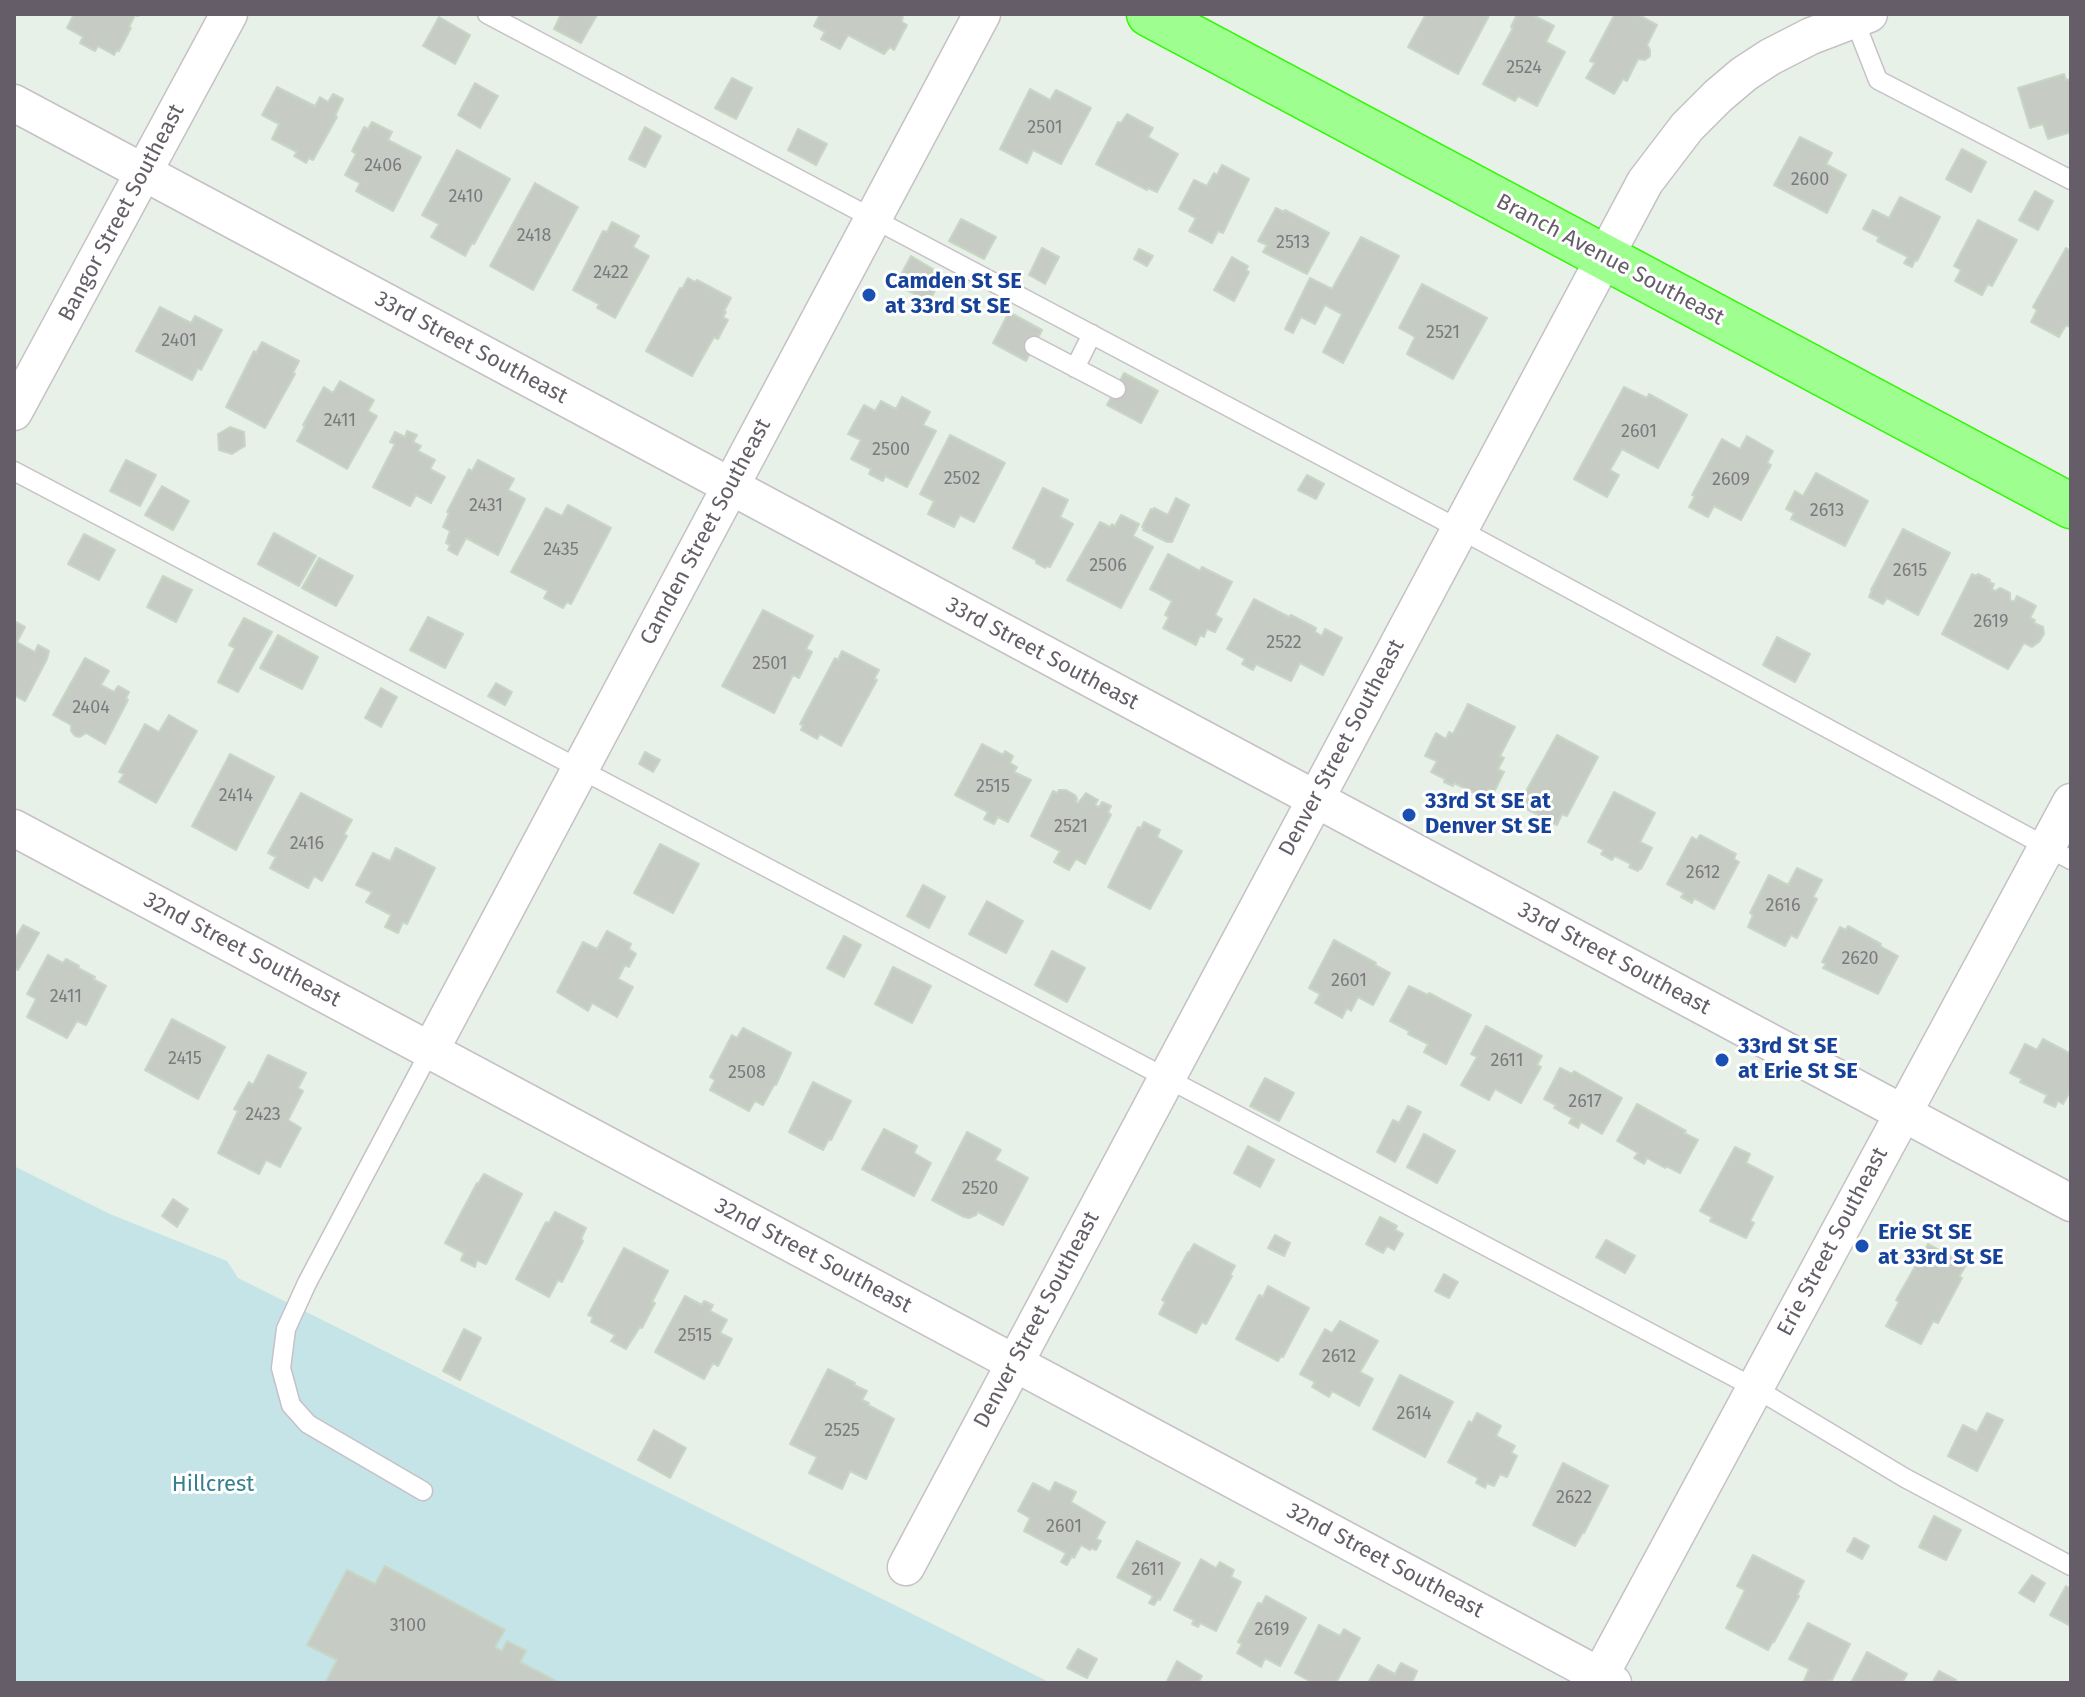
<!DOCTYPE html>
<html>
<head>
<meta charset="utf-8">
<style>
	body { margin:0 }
	#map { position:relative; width:2085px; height:1697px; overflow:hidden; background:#e8f1e7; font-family:"Fira Sans",sans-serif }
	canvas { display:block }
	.frame { position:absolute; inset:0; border:16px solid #655e68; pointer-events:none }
</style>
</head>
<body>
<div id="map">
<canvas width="2085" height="1697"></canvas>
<div class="frame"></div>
</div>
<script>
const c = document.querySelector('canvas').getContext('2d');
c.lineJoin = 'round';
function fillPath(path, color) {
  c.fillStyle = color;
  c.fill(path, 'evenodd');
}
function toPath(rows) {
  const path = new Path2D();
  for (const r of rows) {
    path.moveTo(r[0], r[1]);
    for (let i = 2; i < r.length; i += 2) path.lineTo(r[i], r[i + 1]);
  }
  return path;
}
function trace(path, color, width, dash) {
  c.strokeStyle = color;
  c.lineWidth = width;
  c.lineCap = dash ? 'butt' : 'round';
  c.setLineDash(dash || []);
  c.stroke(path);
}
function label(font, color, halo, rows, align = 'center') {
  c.font = font + ' "Fira Sans",sans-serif';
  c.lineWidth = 6;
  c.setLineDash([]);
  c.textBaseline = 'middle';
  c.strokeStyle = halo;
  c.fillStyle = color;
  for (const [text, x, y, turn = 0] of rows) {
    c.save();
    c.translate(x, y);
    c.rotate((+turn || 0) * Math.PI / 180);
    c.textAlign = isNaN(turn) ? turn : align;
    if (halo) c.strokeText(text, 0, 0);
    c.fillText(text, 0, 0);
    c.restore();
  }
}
const green = toPath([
	[14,1166,110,1214,227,1261,238,1278,1051,1683,14,1683]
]);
const building = toPath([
	[74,14,140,14,138,16,135,15,129,27,131,28,119,51,117,50,114,55,98,46,95,51,80,43,83,37,67,28,74,14],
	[561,14,597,15,581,43,554,29,561,14],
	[820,14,903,14,902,22,907,25,894,50,890,47,884,54,848,35,840,49,821,39,825,32,814,26,820,14],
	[1426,14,1490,14,1458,74,1408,47,1426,14],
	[1517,14,1531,14,1554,26,1546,42,1565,52,1537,106,1518,96,1515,101,1483,84,1513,28,1511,27,1517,14],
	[1615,14,1637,14,1657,25,1647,45,1650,50,1650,56,1645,60,1638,59,1627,81,1623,79,1614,94,1586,78,1595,63,1590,61,1615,14],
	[439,17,470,35,455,64,423,46,439,17],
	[2064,74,2066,80,2071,79,2071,132,2048,139,2043,124,2030,128,2018,88,2064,74],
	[732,78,752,88,736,119,715,108,732,78],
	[475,83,498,96,480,128,458,115,475,83],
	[277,87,315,106,320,97,328,102,333,94,343,99,335,116,337,117,313,160,309,158,306,163,294,156,297,152,272,139,279,124,262,115,277,87],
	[1030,89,1050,100,1056,90,1091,108,1061,164,1033,150,1027,163,1000,149,1030,89],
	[1127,114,1153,128,1148,137,1178,154,1157,192,1148,188,1147,190,1096,164,1118,122,1121,123,1127,114],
	[372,122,392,132,388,140,421,157,393,211,356,191,360,183,345,175,356,154,352,151,364,127,368,129,372,122],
	[645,127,661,136,645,167,629,159,645,127],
	[798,129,827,144,816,165,788,150,798,129],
	[1800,137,1832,153,1826,164,1846,175,1827,213,1774,185,1800,137],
	[1962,149,1986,162,1971,192,1946,179,1962,149],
	[457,150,510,179,474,244,472,243,465,256,431,237,439,224,422,215,457,150],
	[1222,165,1249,179,1223,233,1218,231,1212,243,1189,231,1196,218,1179,209,1194,180,1207,186,1214,173,1217,175,1222,165],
	[535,183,578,207,533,290,490,266,535,183],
	[2035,191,2053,201,2038,230,2019,220,2035,191],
	[1900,197,1940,217,1917,261,1915,260,1912,267,1904,263,1908,257,1877,241,1879,237,1863,229,1873,210,1889,218,1900,197],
	[1276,208,1284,212,1285,210,1329,233,1307,274,1263,252,1267,245,1258,241,1276,208],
	[961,219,996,237,984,259,949,241,961,219],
	[1978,220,2017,240,1992,286,1988,284,1982,295,1955,281,1961,270,1954,266,1978,220],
	[612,222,639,236,633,247,649,256,615,318,597,308,599,304,573,290,603,231,607,232,612,222],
	[1361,237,1399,256,1343,363,1323,352,1342,314,1325,305,1315,324,1301,317,1293,333,1285,329,1310,278,1332,289,1361,237],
	[1042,248,1059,257,1045,284,1029,275,1042,248],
	[2066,248,2071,251,2071,328,2066,325,2059,337,2031,322,2037,310,2033,307,2066,248],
	[1139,249,1153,256,1147,266,1134,259,1139,249],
	[911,256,943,275,929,302,896,284,911,256],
	[1232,257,1248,266,1246,270,1249,272,1234,301,1214,290,1232,257],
	[688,278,695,282,697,280,731,298,724,311,726,312,723,317,728,320,718,339,714,337,692,376,646,351,680,288,682,289,688,278],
	[1422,284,1487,318,1453,379,1407,354,1415,337,1399,328,1422,284],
	[160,307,191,323,195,316,222,330,201,370,198,368,192,380,136,351,160,307],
	[1009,312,1042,330,1026,361,993,343,1009,312],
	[262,342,299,361,293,373,295,374,265,428,226,407,254,351,256,353,262,342],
	[1124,373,1158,391,1141,423,1107,405,1124,373],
	[340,381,374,400,368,411,377,416,347,469,297,441,305,426,303,425,324,387,333,393,340,381],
	[1624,387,1647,398,1649,394,1687,415,1658,468,1622,449,1610,470,1619,475,1607,497,1574,479,1624,387],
	[902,397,930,412,923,425,936,431,907,487,885,476,883,481,869,474,871,469,851,459,861,440,848,434,864,405,875,411,881,401,896,409,902,397],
	[230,427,244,432,245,446,232,454,219,450,218,434,230,427],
	[407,431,417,435,413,442,421,446,418,451,435,460,430,469,445,477,431,503,416,495,410,506,373,487,395,444,390,442,395,432,405,437,407,431],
	[950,435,1005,463,974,522,960,515,954,527,928,514,934,501,920,494,950,435],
	[1747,436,1773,451,1767,463,1771,465,1741,520,1714,506,1708,517,1689,507,1695,496,1692,495,1722,439,1740,449,1747,436],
	[126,460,156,475,140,506,110,491,126,460],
	[478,460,514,479,508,490,525,499,498,555,466,538,457,555,448,550,450,545,446,543,450,531,443,527,449,513,447,512,469,469,472,471,478,460],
	[1816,473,1868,501,1845,546,1791,519,1794,513,1786,509,1795,491,1803,496,1816,473],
	[1307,475,1324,484,1316,499,1298,490,1307,475],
	[162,486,189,501,173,530,145,515,162,486],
	[1043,488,1068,500,1060,517,1073,524,1050,567,1046,566,1045,568,1036,563,1036,560,1013,548,1043,488],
	[1176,498,1189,505,1172,542,1167,542,1143,530,1144,528,1142,527,1151,509,1153,510,1154,508,1168,515,1176,498],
	[568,505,611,528,571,604,567,602,563,608,544,598,548,591,511,572,546,508,562,516,568,505],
	[1121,515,1139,524,1133,536,1153,547,1121,608,1067,580,1100,522,1110,527,1112,524,1115,526,1121,515],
	[1903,529,1950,553,1918,615,1887,598,1883,604,1869,597,1872,590,1871,590,1903,529],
	[274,533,316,556,299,586,258,564,274,533],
	[84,534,115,550,99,580,68,564,84,534],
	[1168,554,1200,571,1202,567,1232,582,1215,615,1222,619,1215,632,1207,629,1204,637,1200,635,1196,645,1163,628,1169,617,1165,615,1172,601,1150,589,1168,554],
	[319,558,353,576,336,606,302,588,319,558],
	[1972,574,1976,576,1978,574,1990,580,1989,582,1994,584,1992,589,1995,591,2000,588,2010,593,2010,600,2014,602,2017,596,2036,606,2030,618,2035,620,2034,623,2043,627,2044,634,2039,642,2032,647,2024,643,2008,669,1942,634,1972,574],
	[163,576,192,590,176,622,147,607,163,576],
	[1254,599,1289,617,1291,615,1316,628,1315,632,1322,636,1325,629,1342,638,1323,675,1300,663,1291,681,1256,664,1253,670,1242,664,1245,659,1227,649,1254,599],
	[763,610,813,636,806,649,812,652,799,678,793,675,774,713,722,686,763,610],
	[428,617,463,634,445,668,410,650,428,617],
	[244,618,272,632,238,692,218,682,235,648,229,645,244,618],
	[14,621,25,627,17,642,35,652,38,645,49,651,47,659,25,701,14,695,14,621],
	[278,635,318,657,302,689,260,668,278,635],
	[1777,637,1810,654,1795,682,1763,665,1777,637],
	[842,651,879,670,874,679,877,680,841,746,820,734,817,739,801,730,803,725,800,724,835,658,838,660,842,651],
	[85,658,109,671,101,685,114,692,118,686,129,692,126,698,128,700,105,744,86,733,80,737,75,736,71,731,71,725,53,715,85,658],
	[496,683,512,692,505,705,488,696,496,683],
	[381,688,397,697,381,727,365,718,381,688],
	[1468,704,1515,727,1500,756,1504,758,1498,769,1504,772,1494,792,1489,789,1484,798,1454,783,1453,786,1444,782,1445,779,1431,772,1437,761,1425,756,1436,733,1446,739,1449,732,1453,734,1468,704],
	[169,715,197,731,156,803,119,782,124,774,119,772,145,724,159,732,169,715],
	[1557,735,1598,757,1567,816,1562,814,1557,825,1523,807,1529,796,1525,793,1557,735],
	[982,744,1003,755,1005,751,1013,756,1010,763,1017,767,1014,772,1031,780,1008,822,998,817,994,824,984,819,988,812,955,795,982,744],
	[645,752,660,760,653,772,639,764,645,752],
	[230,754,274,777,236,850,192,826,230,754],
	[1059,790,1066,790,1075,795,1077,799,1076,802,1078,803,1086,793,1098,800,1095,805,1099,807,1102,802,1111,806,1108,812,1111,815,1085,864,1076,859,1069,870,1054,862,1060,851,1031,836,1053,791,1057,793,1059,790],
	[1614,792,1655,813,1640,842,1652,848,1641,869,1640,868,1638,871,1629,867,1631,864,1615,856,1612,860,1601,854,1604,850,1588,842,1614,792],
	[301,793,352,820,344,834,347,836,322,881,314,876,308,888,270,868,276,857,268,853,301,793],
	[1144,822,1160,830,1157,837,1182,851,1150,909,1108,887,1138,827,1141,828,1144,822],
	[1700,835,1736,854,1734,859,1739,862,1714,909,1694,898,1692,903,1681,897,1684,893,1667,884,1692,837,1697,840,1700,835],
	[660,844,699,864,673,913,634,893,660,844],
	[396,848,435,868,407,924,403,922,398,933,385,927,391,915,366,902,372,892,356,885,373,853,390,861,396,848],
	[1797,868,1822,880,1813,897,1817,899,1797,938,1791,935,1785,946,1748,927,1753,915,1750,913,1769,875,1788,885,1797,868],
	[923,885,945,897,929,928,907,916,923,885],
	[987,901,1023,921,1006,953,969,934,987,901],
	[23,925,39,933,18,970,14,968,14,941,23,925],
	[1848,926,1881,944,1880,946,1898,956,1878,994,1823,968,1826,964,1822,962,1840,927,1846,930,1848,926],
	[607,931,631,944,629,949,636,954,629,967,625,965,618,979,633,987,617,1017,592,1003,588,1011,557,992,583,942,597,949,607,931],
	[844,936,861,945,844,977,827,968,844,936],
	[1334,940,1376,963,1375,965,1390,973,1373,1005,1358,997,1351,1011,1347,1008,1342,1018,1315,1003,1320,994,1309,988,1334,940],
	[1052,951,1085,968,1067,1002,1035,985,1052,951],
	[48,955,63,963,66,959,79,966,78,968,95,977,93,979,106,986,86,1025,77,1021,67,1038,27,1017,36,999,27,994,48,955],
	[893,967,931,986,912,1023,875,1004,893,967],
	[1409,986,1428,995,1429,993,1471,1015,1446,1064,1424,1052,1428,1044,1408,1034,1409,1031,1390,1021,1409,986],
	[172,1019,225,1047,198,1099,145,1070,172,1019],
	[1486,1026,1542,1056,1537,1065,1541,1067,1521,1103,1495,1089,1489,1100,1461,1085,1477,1057,1471,1054,1486,1026],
	[743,1028,791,1053,776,1085,774,1085,763,1105,755,1101,749,1111,710,1090,715,1080,710,1077,732,1035,737,1038,743,1028],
	[2043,1039,2071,1054,2071,1090,2063,1104,2058,1101,2055,1107,2044,1102,2047,1095,2020,1082,2022,1079,2010,1073,2025,1044,2037,1050,2043,1039],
	[268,1055,306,1073,298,1088,303,1091,288,1120,301,1128,280,1167,266,1160,259,1174,218,1153,238,1111,234,1109,249,1082,253,1085,268,1055],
	[1560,1068,1572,1074,1574,1071,1622,1098,1602,1134,1581,1122,1578,1128,1569,1123,1572,1118,1554,1108,1556,1105,1544,1099,1560,1068],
	[1265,1078,1294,1093,1279,1121,1250,1106,1265,1078],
	[813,1082,851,1101,831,1140,829,1139,823,1150,789,1132,813,1082],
	[1637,1104,1686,1131,1684,1133,1698,1140,1680,1173,1666,1166,1665,1168,1647,1158,1644,1164,1634,1158,1638,1153,1617,1141,1637,1104],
	[1408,1106,1421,1112,1395,1162,1377,1152,1393,1120,1399,1123,1408,1106],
	[884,1129,917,1146,914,1153,931,1163,914,1196,862,1169,884,1129],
	[967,1132,1001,1150,995,1160,1028,1178,1003,1225,978,1212,976,1215,969,1218,964,1217,932,1200,967,1132],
	[1424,1134,1455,1151,1437,1183,1407,1167,1424,1134],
	[1248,1146,1274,1160,1260,1187,1234,1173,1248,1146],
	[1735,1147,1750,1154,1746,1163,1773,1177,1750,1221,1754,1223,1746,1238,1710,1221,1712,1217,1700,1211,1735,1147],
	[484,1174,522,1194,486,1264,477,1260,475,1267,461,1260,464,1253,445,1243,477,1183,478,1184,484,1174],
	[173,1199,188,1209,177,1227,162,1216,173,1199],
	[555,1212,586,1228,581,1239,583,1241,562,1282,558,1280,549,1297,516,1279,546,1222,549,1223,555,1212],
	[1380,1217,1397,1226,1395,1230,1403,1234,1394,1250,1387,1246,1383,1253,1366,1244,1380,1217],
	[1275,1235,1290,1243,1284,1256,1268,1248,1275,1235],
	[1606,1240,1635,1256,1625,1273,1596,1257,1606,1240],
	[1194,1244,1235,1266,1230,1275,1232,1276,1206,1324,1202,1322,1196,1333,1159,1314,1165,1302,1162,1300,1188,1252,1189,1253,1194,1244],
	[1928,1244,1966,1265,1959,1277,1962,1278,1938,1323,1933,1321,1921,1344,1886,1326,1899,1302,1896,1300,1928,1244],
	[624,1248,668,1271,652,1302,655,1303,642,1328,640,1327,626,1349,611,1341,615,1335,591,1322,593,1317,588,1315,624,1248],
	[1444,1274,1458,1282,1449,1298,1435,1291,1444,1274],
	[1268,1286,1309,1308,1283,1357,1281,1356,1278,1361,1236,1339,1259,1295,1263,1297,1268,1286],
	[685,1296,702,1305,704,1301,713,1305,710,1311,727,1320,720,1333,732,1339,718,1366,713,1363,704,1379,655,1352,685,1296],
	[1340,1321,1378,1341,1360,1372,1373,1379,1359,1406,1332,1391,1329,1397,1312,1387,1315,1382,1300,1374,1325,1329,1332,1333,1340,1321],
	[464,1329,481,1338,460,1380,443,1371,464,1329],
	[828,1369,855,1383,854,1385,867,1391,862,1400,869,1403,868,1405,894,1419,866,1479,850,1471,842,1489,809,1473,817,1457,790,1444,828,1369],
	[1400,1375,1453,1402,1425,1457,1373,1429,1400,1375],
	[1477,1413,1501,1426,1496,1436,1515,1446,1511,1453,1517,1456,1507,1477,1500,1474,1494,1486,1487,1483,1485,1488,1476,1483,1478,1478,1448,1462,1469,1421,1472,1423,1477,1413],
	[1987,1413,2003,1420,1977,1471,1948,1456,1963,1425,1977,1432,1987,1413],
	[654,1430,686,1448,670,1478,638,1460,654,1430],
	[1563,1463,1608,1486,1584,1533,1583,1532,1575,1546,1533,1525,1563,1463],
	[1055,1482,1076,1492,1071,1502,1105,1522,1096,1539,1101,1541,1096,1550,1091,1548,1090,1550,1081,1545,1074,1558,1072,1556,1067,1565,1061,1562,1066,1553,1024,1531,1030,1518,1018,1511,1033,1483,1050,1492,1055,1482],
	[1934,1516,1961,1530,1946,1560,1919,1547,1934,1516],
	[1854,1538,1869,1546,1862,1559,1847,1551,1854,1538],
	[1137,1541,1180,1563,1160,1600,1158,1599,1154,1605,1149,1603,1153,1596,1117,1577,1137,1541],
	[1753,1555,1804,1581,1797,1595,1799,1596,1774,1642,1773,1641,1768,1650,1726,1628,1745,1590,1737,1586,1753,1555],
	[1201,1559,1216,1568,1220,1562,1234,1570,1231,1577,1241,1582,1216,1631,1200,1623,1198,1627,1192,1624,1194,1620,1174,1610,1201,1559],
	[385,1566,505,1630,495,1647,502,1651,507,1641,526,1651,520,1662,560,1683,325,1683,337,1660,307,1645,347,1570,375,1584,385,1566],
	[2032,1575,2045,1583,2034,1602,2019,1593,2032,1575],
	[2066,1586,2071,1589,2071,1626,2050,1615,2066,1586],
	[1266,1596,1306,1618,1280,1666,1265,1658,1261,1667,1237,1653,1242,1644,1238,1642,1258,1603,1262,1604,1266,1596],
	[1808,1623,1850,1644,1832,1680,1830,1679,1828,1683,1809,1683,1804,1681,1809,1669,1789,1659,1808,1623],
	[1319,1625,1340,1636,1344,1629,1360,1638,1336,1683,1313,1683,1295,1673,1319,1625],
	[1078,1649,1097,1659,1087,1678,1067,1668,1078,1649],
	[1867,1652,1907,1674,1902,1683,1851,1683,1867,1652],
	[1177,1661,1202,1676,1198,1683,1166,1683,1177,1661],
	[1401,1663,1417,1671,1412,1683,1368,1683,1378,1665,1395,1674,1401,1663],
	[1939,1671,1956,1680,1954,1683,1932,1683,1939,1671]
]);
const lane = toPath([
	[487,14,1459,529,2071,860],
	[1854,19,1878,80,2071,180],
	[1034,346,1116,389],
	[1075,368,1092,334],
	[14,471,1755,1388,1905,1478,2071,1566],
	[423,1491,308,1424,291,1405,281,1368,286,1329,307,1283,430,1051]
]);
const street = toPath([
	[14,103,2071,1203],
	[14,412,229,14],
	[14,828,1613,1683],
	[430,1051,982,14],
	[906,1567,1645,182,1687,127,1718,96,1744,74,1770,57,1811,36,1869,14],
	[1596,1683,2071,802]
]);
const highway = toPath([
	[1149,14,2071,506]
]);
const markers = [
	[869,295,8,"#1a4fb4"],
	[1409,815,8,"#1a4fb4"],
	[1722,1060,8,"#1a4fb4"],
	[1862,1246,8,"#1a4fb4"]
];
const numberNames = [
	["2524",1524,68],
	["2501",1045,128],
	["2406",383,166],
	["2600",1810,180],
	["2410",466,197],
	["2418",534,236],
	["2513",1293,243],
	["2422",611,273],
	["2521",1443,333],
	["2401",179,341],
	["2411",340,421],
	["2601",1639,432],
	["2500",891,450],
	["2502",962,479],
	["2609",1731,480],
	["2431",486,506],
	["2613",1827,511],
	["2435",561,550],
	["2506",1108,566],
	["2615",1910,571],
	["2619",1991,622],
	["2522",1284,643],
	["2501",770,664],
	["2404",91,708],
	["2515",993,787],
	["2414",236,796],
	["2521",1071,827],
	["2416",307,844],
	["2612",1703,873],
	["2616",1783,906],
	["2620",1860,959],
	["2601",1349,981],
	["2411",66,997],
	["2415",185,1059],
	["2611",1507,1061],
	["2508",747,1073],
	["2617",1585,1102],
	["2423",263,1115],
	["2520",980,1189],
	["2515",695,1336],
	["2612",1339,1357],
	["2614",1414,1414],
	["2525",842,1431],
	["2622",1574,1498],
	["2601",1064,1527],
	["2611",1148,1570],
	["3100",408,1626],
	["2619",1272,1630]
];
const streetNames = [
	["Bangor Street Southeast",122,213,-62],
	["Branch Avenue Southeast",1610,260,28],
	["33rd Street Southeast",471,348,28],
	["Camden Street Southeast",706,532,-62],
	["33rd Street Southeast",1042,654,28],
	["Denver Street Southeast",1342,748,-62],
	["32nd Street Southeast",242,950,28],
	["33rd Street Southeast",1614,959,28],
	["Erie Street Southeast",1833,1242,-62],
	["32nd Street Southeast",813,1256,28],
	["Denver Street Southeast",1037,1320,-62],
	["32nd Street Southeast",1385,1561,28]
];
const transitNames = [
	["Camden St SE",885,282],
	["at 33rd St SE",885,307],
	["33rd St SE at",1425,802],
	["Denver St SE",1425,827],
	["33rd St SE",1738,1047],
	["at Erie St SE",1738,1072],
	["Erie St SE",1878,1233],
	["at 33rd St SE",1878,1258]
];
const parkNames = [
	["Hillcrest",213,1485]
];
fillPath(green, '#c4e4e8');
fillPath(building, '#c6ccc3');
trace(building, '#c8d6c5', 2);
trace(lane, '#c6c0c8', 21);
trace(street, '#c6c0c8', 39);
trace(highway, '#2df800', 47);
trace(lane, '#fff', 18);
trace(street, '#fff', 36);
trace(highway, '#9eff90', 44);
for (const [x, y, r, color] of markers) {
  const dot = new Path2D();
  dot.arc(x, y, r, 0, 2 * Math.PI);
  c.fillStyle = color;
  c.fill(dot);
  trace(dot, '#fff', 3);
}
label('18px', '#7d7a7f', null, numberNames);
label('22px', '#655e68', '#fff', streetNames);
label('bold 22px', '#164399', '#fff', transitNames, 'left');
label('22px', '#367f8f', '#fff', parkNames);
</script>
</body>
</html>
